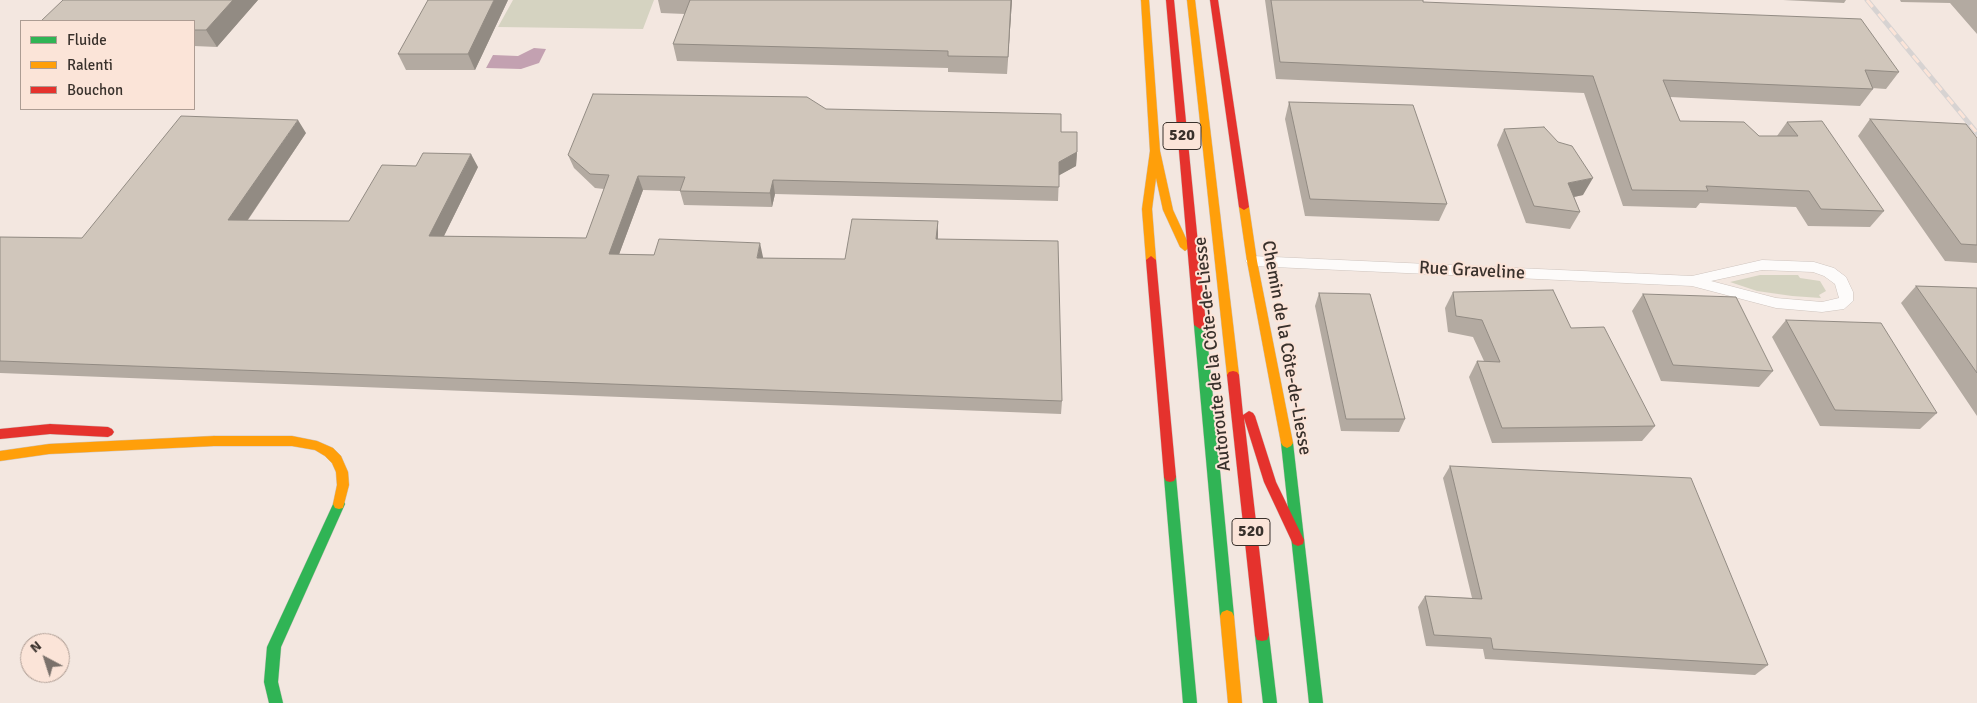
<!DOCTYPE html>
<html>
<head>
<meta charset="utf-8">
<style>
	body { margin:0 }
	#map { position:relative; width:1977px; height:703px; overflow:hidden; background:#f3e7e0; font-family:Signika,sans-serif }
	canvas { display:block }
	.legend { position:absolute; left:20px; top:20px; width:175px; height:90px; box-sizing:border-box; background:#fbe4d8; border:1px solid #ad9c93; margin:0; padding:6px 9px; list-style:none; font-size:15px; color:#39312c }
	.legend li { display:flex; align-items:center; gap:10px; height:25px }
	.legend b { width:25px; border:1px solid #ad9c93 }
	.north { position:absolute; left:20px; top:633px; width:50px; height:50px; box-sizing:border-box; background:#fbe4d8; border:1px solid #ad9c93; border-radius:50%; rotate:320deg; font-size:14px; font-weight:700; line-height:20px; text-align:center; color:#39312c }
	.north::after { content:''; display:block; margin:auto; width:18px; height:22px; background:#7a716b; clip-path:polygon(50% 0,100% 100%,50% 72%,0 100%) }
</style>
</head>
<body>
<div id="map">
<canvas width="1977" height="703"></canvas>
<ul class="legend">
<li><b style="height:6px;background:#30b455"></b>Fluide</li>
<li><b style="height:6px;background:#ff9f0a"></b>Ralenti</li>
<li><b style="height:6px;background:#e5322d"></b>Bouchon</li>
</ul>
<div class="north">N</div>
</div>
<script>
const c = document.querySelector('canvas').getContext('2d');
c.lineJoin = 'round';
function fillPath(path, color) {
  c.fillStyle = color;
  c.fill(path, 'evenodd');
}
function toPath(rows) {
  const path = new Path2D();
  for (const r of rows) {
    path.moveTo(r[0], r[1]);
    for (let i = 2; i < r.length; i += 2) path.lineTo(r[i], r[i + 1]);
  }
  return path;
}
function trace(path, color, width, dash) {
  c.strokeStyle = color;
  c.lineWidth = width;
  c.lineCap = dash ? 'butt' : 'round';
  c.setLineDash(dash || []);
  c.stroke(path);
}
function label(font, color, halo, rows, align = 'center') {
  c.font = font + ' Signika,sans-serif';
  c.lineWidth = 4;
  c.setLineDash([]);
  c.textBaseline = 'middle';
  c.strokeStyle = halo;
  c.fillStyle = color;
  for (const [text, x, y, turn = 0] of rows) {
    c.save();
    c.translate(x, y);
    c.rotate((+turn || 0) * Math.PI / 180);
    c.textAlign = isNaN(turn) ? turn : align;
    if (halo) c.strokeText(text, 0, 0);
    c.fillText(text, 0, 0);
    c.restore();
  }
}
const green = toPath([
	[513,0,654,0,643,29,498,27],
	[1760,275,1798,275,1800,278,1820,281,1826,291,1819,295,1821,298,1792,296,1757,291,1730,282]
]);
const water = toPath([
	[534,48,546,49,539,63,521,69,486,68,493,55,518,56]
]);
const street = toPath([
	[1252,256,1692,276,1762,260,1814,262,1834,268,1846,277,1853,292,1853,301,1844,309,1822,312,1776,308,1692,286,1252,266,1245,261,1252,256],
	[1762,270,1813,272,1824,276,1835,284,1839,298,1822,302,1776,298,1711,281,1762,270]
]);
const fast = toPath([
	[1200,321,1206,325,1234,616,1232,620,1227,622,1222,620,1220,616,1194,325,1200,321],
	[1287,438,1291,440,1293,443,1323,703,1309,703,1281,443,1283,440,1287,438],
	[1170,472,1174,473,1176,477,1197,703,1183,703,1164,477,1166,473,1170,472],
	[339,499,343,500,345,504,281,647,278,682,283,703,269,703,264,682,267,647,335,500,339,499],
	[1262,629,1267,630,1269,635,1277,703,1263,703,1255,635,1257,630,1262,629]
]);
const slow = toPath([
	[1141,0,1149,0,1160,151,1173,210,1190,247,1185,251,1180,247,1163,210,1156,178,1152,209,1156,260,1151,264,1146,260,1142,209,1150,151,1141,0],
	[1187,0,1195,0,1239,375,1237,378,1233,379,1229,378,1227,375,1187,0],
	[1244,204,1249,207,1257,261,1293,443,1291,446,1287,448,1283,446,1281,443,1247,261,1239,207,1244,204],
	[214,436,292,436,317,441,333,448,341,456,348,472,349,485,343,508,339,509,335,508,333,504,337,485,336,472,332,463,325,456,315,450,292,446,214,446,49,454,0,461,0,451,49,444,214,436],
	[1227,610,1232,612,1234,616,1242,703,1228,703,1220,616,1222,612,1227,610]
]);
const jam = toPath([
	[1166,0,1174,0,1206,325,1200,329,1194,325,1166,0],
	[1210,0,1218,0,1249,207,1244,210,1239,207,1210,0],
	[1151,256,1156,260,1176,477,1174,481,1170,482,1166,481,1164,477,1146,260,1151,256],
	[1233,371,1237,372,1239,375,1243,415,1249,411,1253,413,1255,416,1276,482,1304,540,1303,544,1298,546,1293,544,1264,482,1244,418,1269,635,1267,640,1262,641,1257,640,1255,635,1227,375,1229,372,1233,371],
	[50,424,108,427,112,429,114,432,112,435,108,437,50,434,0,439,0,429,50,424]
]);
const rail = toPath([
	[1867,0,1977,133]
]);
const wall = toPath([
	[63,0,258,0,217,47,194,46,194,21],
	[508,0,475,70,406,70,398,54],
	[658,0,1012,0,1007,74,948,72,948,68,677,61,673,44,685,14,661,13],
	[1265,0,1423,0,1423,2,1899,72,1886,89,1872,88,1873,89,1860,106,1670,97,1680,121,1759,136,1777,136,1787,122,1884,211,1870,227,1808,226,1796,207,1700,203,1696,208,1623,206,1584,93,1276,79],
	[1783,0,1846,0,1844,3],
	[1900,0,1977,0,1977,34,1950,3,1901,2],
	[1289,102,1447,204,1439,221,1305,216,1285,119],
	[826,109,1061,132,1077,152,1076,166,1059,175,1058,201,775,194,772,207,684,205,680,191,643,190,619,254,763,257,763,258,845,259,938,221,938,239,1062,401,1061,414,0,373,0,237,82,238,306,133,248,220,349,221,478,167,444,236,586,238,604,189,595,188,574,168,568,155],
	[1870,119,1977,138,1977,263,1945,261,1858,136],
	[1504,129,1583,195,1574,197,1580,212,1570,229,1526,223,1497,145],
	[1916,286,1977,288,1977,416,1901,303],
	[1453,292,1571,328,1655,426,1642,441,1492,443,1469,377,1477,361,1484,361,1473,337,1448,332,1445,308],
	[1319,293,1405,419,1399,432,1341,431,1315,306],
	[1643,294,1773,371,1759,387,1661,381,1632,311],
	[1786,320,1937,413,1920,429,1820,426,1772,337],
	[1450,466,1768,665,1755,675,1485,659,1483,649,1426,646,1418,607,1425,596,1472,598,1443,478]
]);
const shadedWall = toPath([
	[233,0,258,0,217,47,206,30],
	[494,0,508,0,475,70,468,54],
	[1011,0,1012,0,1007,74,1008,57],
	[298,120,306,133,238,234,228,220],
	[1077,152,1076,166,1058,176,1059,162],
	[471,154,478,167,437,250,429,236],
	[638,176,643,190,614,268,609,254],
	[1593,178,1583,195,1559,200,1568,183],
	[773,180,775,194,772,207,770,193],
	[938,221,938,234,937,252,936,239],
	[760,243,763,257,760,272,757,258]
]);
const building = toPath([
	[63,0,233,0,206,30,194,30,194,21,41,21,63,0],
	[428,0,494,0,468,54,398,54,428,0],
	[690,0,1011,0,1008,57,948,56,948,51,673,44,690,0],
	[1271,0,1423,0,1423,2,1861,19,1899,72,1865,70,1873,89,1663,80,1680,121,1744,122,1759,136,1798,136,1787,122,1822,121,1884,211,1821,209,1809,191,1706,186,1708,191,1632,190,1593,76,1280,62,1271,0],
	[593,94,807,97,826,109,1061,114,1061,132,1077,132,1077,152,1059,162,1059,187,773,180,770,193,680,191,685,177,638,176,609,254,654,255,659,239,760,243,757,258,845,259,852,219,938,221,936,239,1058,241,1062,401,0,361,0,237,82,238,181,116,298,120,228,220,349,221,382,165,416,166,423,153,471,154,429,236,586,238,609,175,590,174,568,155,593,94],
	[1289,102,1413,105,1447,204,1310,199,1289,102],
	[1870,119,1966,124,1977,138,1977,245,1961,244,1870,119],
	[1544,127,1558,142,1572,146,1593,178,1568,183,1580,212,1534,206,1504,129,1544,127],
	[1916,286,1977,288,1977,373,1916,286],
	[1553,290,1571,328,1604,327,1655,426,1502,428,1477,361,1500,362,1482,320,1456,316,1453,292,1553,290],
	[1319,293,1370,294,1405,419,1346,419,1319,293],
	[1643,294,1736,297,1773,371,1673,365,1643,294],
	[1786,320,1881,323,1937,413,1835,410,1786,320],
	[1450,466,1691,478,1768,665,1493,649,1491,638,1434,635,1425,596,1482,599,1450,466]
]);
const shields = [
	[1182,136,38],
	[1251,532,38]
];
const shieldNames = [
	["520",1182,136],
	["520",1251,532]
];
const streetNames = [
	["Rue Graveline",1472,271,3],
	["Chemin de la Côte-de-Liesse",1286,348,80],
	["Autoroute de la Côte-de-Liesse",1213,354,-96]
];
fillPath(green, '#d5d3c1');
fillPath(water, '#c3a1b1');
trace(street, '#cec4be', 1);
trace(fast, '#cec4be', 1);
trace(slow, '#cec4be', 1);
trace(jam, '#cec4be', 1);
fillPath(street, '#fdfbfa');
fillPath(fast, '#30b455');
fillPath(slow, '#ff9f0a');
fillPath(jam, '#e5322d');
trace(rail, '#d7d3d2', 5);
trace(rail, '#fbe4d8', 3, [9]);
fillPath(wall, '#b3aaa1');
fillPath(shadedWall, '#928b83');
fillPath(building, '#d0c6bb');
trace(building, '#928b83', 1);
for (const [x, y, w] of shields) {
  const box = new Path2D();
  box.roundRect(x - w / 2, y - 13.5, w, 27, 4);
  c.fillStyle = '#fbe4d8';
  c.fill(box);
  trace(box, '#39312c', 1);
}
label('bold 16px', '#39312c', null, shieldNames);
label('18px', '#39312c', '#fbe4d8', streetNames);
</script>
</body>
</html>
